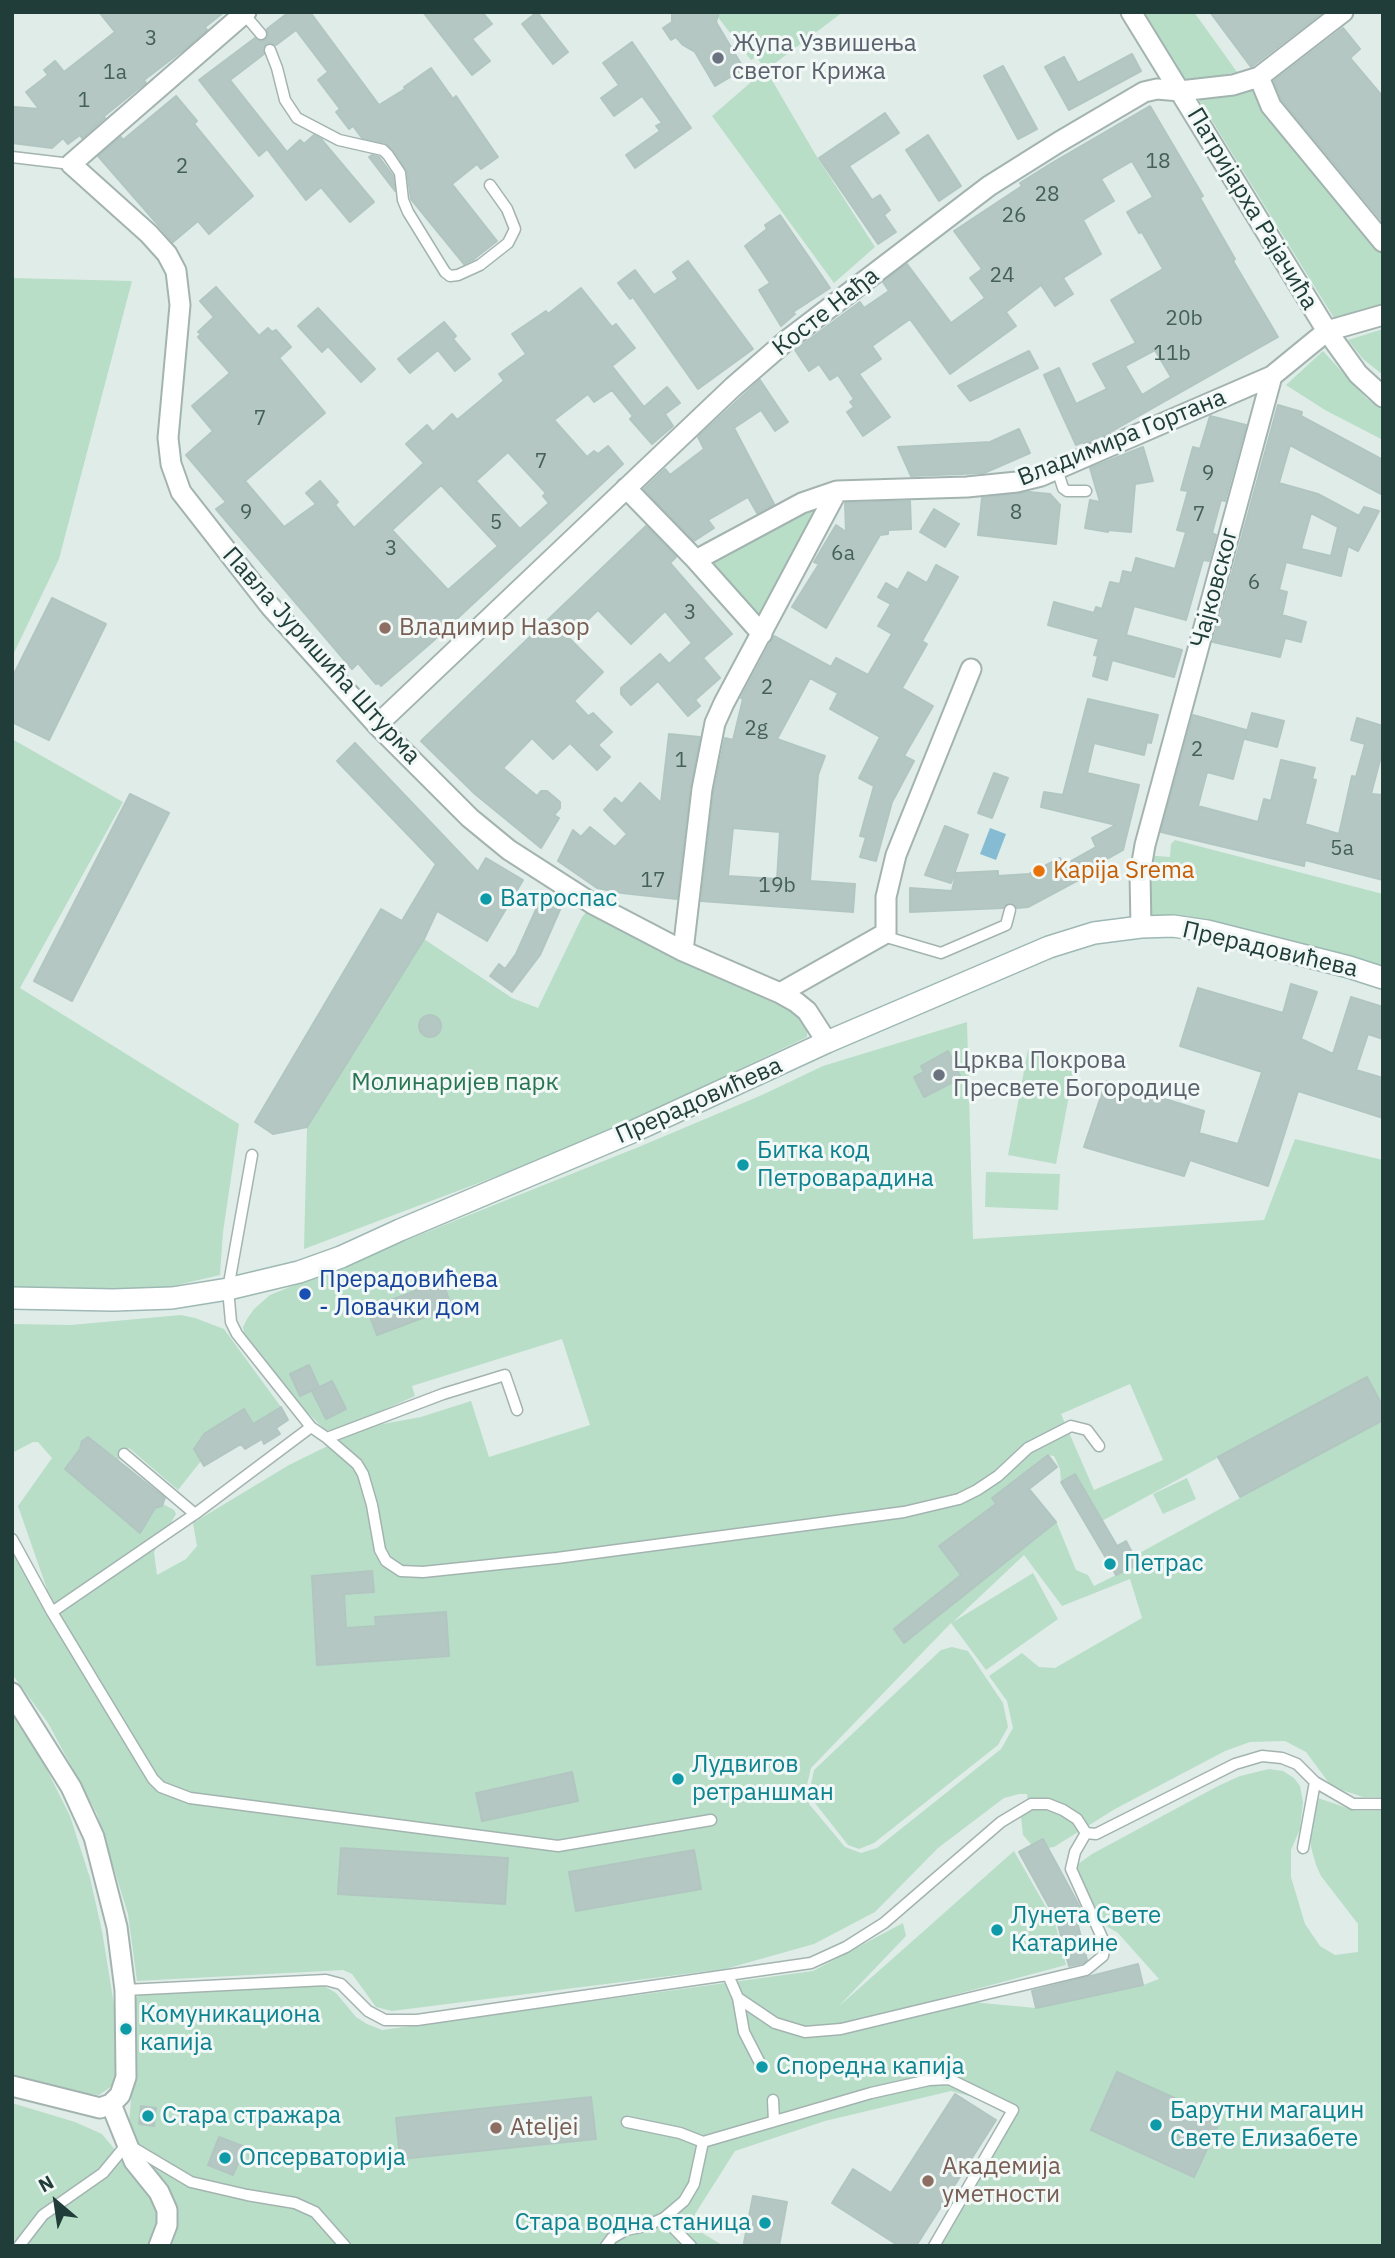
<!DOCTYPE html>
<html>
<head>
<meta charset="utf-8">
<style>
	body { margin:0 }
	#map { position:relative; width:1395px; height:2258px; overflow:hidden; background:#e0ece8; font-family:"IBM Plex Sans",sans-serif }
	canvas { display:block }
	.frame { position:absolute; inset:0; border:14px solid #203d39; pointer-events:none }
	.north { position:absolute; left:21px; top:2167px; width:70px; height:70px; -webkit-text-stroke:5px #f1f8f6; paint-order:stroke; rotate:331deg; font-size:19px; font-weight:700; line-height:28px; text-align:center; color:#203d39 }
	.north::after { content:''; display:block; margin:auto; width:24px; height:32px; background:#203d39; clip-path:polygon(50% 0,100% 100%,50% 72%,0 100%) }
</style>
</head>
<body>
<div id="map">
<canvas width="1395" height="2258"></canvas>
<div class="frame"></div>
<div class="north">N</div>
</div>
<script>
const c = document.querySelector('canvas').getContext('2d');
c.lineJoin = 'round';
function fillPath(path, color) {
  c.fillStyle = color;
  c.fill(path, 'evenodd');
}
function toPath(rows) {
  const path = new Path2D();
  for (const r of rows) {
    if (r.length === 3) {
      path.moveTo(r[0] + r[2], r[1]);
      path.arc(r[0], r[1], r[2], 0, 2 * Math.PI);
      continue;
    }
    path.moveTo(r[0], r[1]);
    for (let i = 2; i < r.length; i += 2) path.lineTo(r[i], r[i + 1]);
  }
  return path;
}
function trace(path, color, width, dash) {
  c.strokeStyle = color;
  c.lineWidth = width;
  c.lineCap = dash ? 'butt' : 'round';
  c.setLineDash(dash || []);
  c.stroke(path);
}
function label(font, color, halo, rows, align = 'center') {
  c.font = font + ' "IBM Plex Sans",sans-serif';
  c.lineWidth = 6;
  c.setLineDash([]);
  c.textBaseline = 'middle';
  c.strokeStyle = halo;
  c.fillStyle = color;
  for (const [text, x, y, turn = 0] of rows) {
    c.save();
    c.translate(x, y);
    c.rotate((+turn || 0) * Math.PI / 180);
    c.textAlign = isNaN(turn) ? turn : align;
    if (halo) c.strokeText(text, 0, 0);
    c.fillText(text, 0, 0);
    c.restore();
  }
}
const green = toPath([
	[714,12,843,12,766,70,814,152,875,247,834,283,712,116,765,70,757,57,751,60],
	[1139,12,1194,12,1237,72,1183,83],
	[1261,87,1383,236,1383,306,1334,318,1198,98],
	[12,278,132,281,59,559,12,657],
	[1383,329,1383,375,1363,359,1348,340],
	[1323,351,1366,398,1383,410,1383,440,1325,410,1286,385],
	[837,491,762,634,696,560],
	[12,739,123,802,20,988,239,1124,223,1232,220,1275,169,1287,115,1292,12,1289],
	[1175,840,1383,894,1383,978,1141,927,1143,855,1170,857,1171,844],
	[593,904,807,1011,807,1037,632,1120,513,1170,304,1249,307,1127,424,939,512,998,538,1008,582,917],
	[967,1022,973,1239,1264,1220,1295,1139,1383,1160,1383,1407,1366,1377,1102,1521,1075,1474,1061,1482,1060,1469,1054,1456,1047,1455,992,1498,1002,1517,1044,1528,1056,1521,1076,1570,1088,1575,1094,1586,1138,1564,1134,1556,1383,1420,1383,1797,1363,1797,1342,1790,1329,1783,1306,1752,1285,1741,1250,1742,1225,1751,1115,1809,1054,1847,1036,1850,1023,1835,1021,1817,1028,1802,1027,1794,1019,1794,1004,1798,938,1848,875,1912,814,1944,725,1969,392,2011,376,2007,352,1974,343,1970,137,1981,128,1914,97,1814,48,1723,12,1674,12,1551,44,1606,47,1597,47,1589,18,1506,52,1458,38,1442,33,1442,12,1453,12,1324,71,1325,181,1315,195,1318,224,1329,281,1407,253,1424,244,1409,216,1444,207,1430,194,1449,201,1461,178,1490,129,1448,117,1462,92,1439,83,1440,81,1447,65,1469,155,1508,163,1504,174,1510,176,1514,154,1552,157,1575,186,1559,197,1546,193,1523,289,1465,366,1427,421,1417,471,1401,489,1457,590,1425,562,1339,412,1386,415,1396,336,1431,330,1431,324,1429,296,1401,245,1337,243,1327,247,1319,254,1309,270,1295,641,1146,762,1095,823,1066],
	[1130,1384,1163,1460,1094,1490,1061,1414],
	[983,1513,991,1524,939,1546,940,1545],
	[1024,1555,1062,1606,1130,1579,1142,1618,1055,1668,1039,1667,1022,1653,989,1676,1007,1701,1013,1728,1001,1749,877,1848,861,1853,845,1847,809,1804,807,1785,811,1768,951,1623,986,1670,1058,1619,1033,1573,953,1622],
	[571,1772,482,1821,476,1792],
	[341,1849,508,1858,505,1903,338,1894],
	[694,1850,700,1889,576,1911,569,1872],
	[1028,1050,1076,1059,1056,1164,1008,1155],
	[986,1172,1060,1174,1058,1210,985,1207],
	[1187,1478,1196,1499,1163,1514,1153,1494],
	[952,1647,968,1651,1003,1703,1008,1727,998,1745,874,1843,859,1849,848,1845,815,1803,811,1784,814,1770,941,1650],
	[12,1714,45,1766,70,1816,90,1878,102,1931,118,2029,119,2081,99,2095,59,2091,12,2079],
	[1269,1769,1283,1771,1294,1778,1300,1786,1303,1802,1300,1829,1291,1850,1291,1877,1305,1924,1320,1946,1335,1955,1358,1952,1358,1924,1321,1876,1316,1865,1311,1847,1311,1825,1315,1797,1356,1811,1383,1811,1383,2246,935,2246,1010,2116,973,2097,951,2091,825,2121,735,2151,695,2214,697,2230,724,2246,12,2246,12,2103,75,2122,102,2134,126,2163,134,2061,133,2029,136,1998,140,1994,324,1986,336,1993,356,2017,367,2024,382,2030,813,1971,903,1923,906,1936,838,2007,1014,1851,1055,1923,1066,1965,939,1999,1036,2008,1143,1985,1159,1979,1118,1933,1086,1914,1075,1893,1074,1867,1092,1854,1218,1786,1240,1776]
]);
const water = toPath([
	[990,828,1006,834,996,860,980,854]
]);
const building = toPath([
	[99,12,224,12,205,27,207,30,186,48,144,80,146,83,139,88,103,117,105,118,82,138,80,135,68,144,63,138,52,148,12,143,14,107,39,109,26,92,48,75,44,70,55,61,64,72,115,32,99,12],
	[289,12,310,12,379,105,405,89,404,87,431,68,453,99,456,96,498,157,481,169,477,164,452,184,497,241,474,259,464,264,411,199,407,172,393,150,385,143,362,138,353,126,349,129,336,112,340,109,318,80,328,72,296,30,276,45,270,43,265,45,264,54,230,80,287,152,300,140,304,144,314,135,321,139,374,202,350,222,321,187,306,200,267,149,259,156,199,80,255,38,259,41,265,40,268,36,267,29,289,12],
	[423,12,482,12,492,24,472,39,490,61,472,75,423,12],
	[537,12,568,52,553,64,522,24,537,12],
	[672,12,719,12,716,22,744,69,715,86,695,52,683,45,676,37,671,40,663,28,672,22,672,12],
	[1210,12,1323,12,1251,67,1210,12],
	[1343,28,1360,49,1350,58,1383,97,1383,222,1282,100,1274,81,1343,28],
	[632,42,691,128,635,168,626,155,660,131,656,126,662,123,642,96,614,116,601,98,619,85,603,63,632,42],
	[1132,54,1141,71,1069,110,1045,67,1064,57,1078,83,1132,54],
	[1003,66,1037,129,1018,139,984,76,1003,66],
	[176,96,197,121,194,124,253,196,209,234,198,221,173,242,98,156,121,137,123,140,176,96],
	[1150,106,1203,196,1200,198,1235,259,1233,261,1278,337,1107,434,1084,444,1083,442,1076,445,1044,375,1059,368,1076,404,1107,389,1093,364,1136,343,1111,300,1163,269,1142,232,1139,233,1127,212,1153,197,1132,161,1101,179,1114,201,1083,220,1101,254,1063,278,1073,294,1055,306,1041,285,1006,312,1016,326,950,374,910,319,872,346,881,359,859,374,890,417,863,436,847,412,854,407,850,402,854,399,838,375,830,380,819,364,809,371,795,350,860,302,864,308,889,291,883,282,907,264,951,323,985,298,970,278,982,269,954,231,1022,186,1020,183,1052,163,1150,106],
	[1155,350,1171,377,1142,395,1125,366,1155,350],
	[885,113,899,133,849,166,872,200,880,195,890,210,884,215,896,232,878,244,819,158,885,113],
	[928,135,961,186,939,201,906,150,928,135],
	[372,155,379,157,393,176,395,191,369,157,372,155],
	[780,215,830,288,793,312,795,314,781,326,759,290,770,283,745,246,767,229,765,225,780,215],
	[688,261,753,349,698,389,633,297,630,299,618,283,635,270,654,295,678,279,673,272,688,261],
	[216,287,259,336,268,328,272,332,276,330,291,347,279,358,325,413,245,481,284,527,316,504,306,493,320,481,338,502,335,505,354,528,424,463,406,444,427,425,433,432,452,414,457,420,504,381,499,374,526,354,512,334,546,311,548,314,581,288,612,327,616,324,635,348,612,366,644,407,667,387,680,403,665,414,673,426,652,444,630,419,633,416,612,390,594,402,588,394,554,420,587,457,594,451,598,454,608,446,623,464,432,642,381,686,379,683,376,684,358,663,352,669,216,509,226,502,186,455,213,431,192,406,230,373,198,337,201,334,198,332,214,317,200,301,216,287],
	[508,452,546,493,543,496,549,503,520,529,476,481,508,452],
	[441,485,498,546,448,590,392,530,441,485],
	[318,308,375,369,361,382,328,346,322,352,298,326,318,308],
	[444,322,456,336,453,339,470,359,455,371,438,350,410,373,398,359,444,322],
	[1029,351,1038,368,970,401,958,386,1029,351],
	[760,380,788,422,775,431,761,410,734,428,774,504,757,513,748,497,708,520,714,528,694,541,644,489,665,469,670,475,704,449,698,437,760,380],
	[1278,405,1302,412,1301,416,1383,460,1383,495,1290,445,1279,483,1318,494,1359,516,1364,507,1379,511,1358,551,1348,546,1341,576,1286,562,1279,590,1287,592,1282,615,1306,622,1301,642,1285,638,1280,657,1213,642,1278,405],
	[1311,513,1338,527,1331,556,1301,549,1311,513],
	[1210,416,1246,425,1225,501,1221,500,1212,533,1216,535,1209,561,1203,560,1186,620,1134,606,1126,635,1182,650,1174,677,1112,660,1107,680,1093,676,1098,656,1094,655,1099,639,1048,625,1054,602,1094,613,1096,607,1102,609,1110,582,1120,584,1123,571,1132,573,1136,558,1175,569,1186,532,1177,530,1188,491,1181,490,1193,447,1200,449,1210,416],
	[1019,429,1030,453,984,473,911,476,898,447,990,442,1019,429],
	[1143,447,1153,481,1135,484,1131,532,1108,530,1108,532,1085,528,1090,500,1100,502,1090,468,1143,447],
	[1029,492,1050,494,1060,505,1056,544,978,535,982,498,1029,492],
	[910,501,911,529,888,530,888,534,880,535,826,628,792,607,819,564,814,562,836,525,846,532,845,503,910,501],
	[934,509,959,524,945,547,920,532,934,509],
	[646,526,676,557,670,563,732,634,703,658,720,678,695,700,700,706,688,716,658,681,631,705,621,694,621,688,660,654,669,664,692,643,665,611,631,644,598,610,569,638,603,672,574,701,588,716,593,713,612,732,598,745,610,757,597,770,570,743,553,759,532,738,503,768,537,796,541,791,547,791,560,802,560,808,554,815,559,818,541,848,475,794,421,741,646,526],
	[936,565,958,577,922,641,927,644,902,688,933,706,904,756,914,761,892,802,876,861,860,857,866,837,860,836,874,786,859,778,880,737,830,709,838,693,810,678,777,739,825,756,818,775,810,881,855,884,853,912,701,901,714,791,725,738,733,740,743,699,741,698,774,636,831,667,836,658,868,675,892,634,878,626,891,604,878,597,886,583,898,590,908,572,927,583,936,565],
	[733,828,780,832,777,879,728,876,733,828],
	[52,598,106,624,49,740,12,722,12,678,52,598],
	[1088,699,1158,715,1151,743,1147,742,1144,755,1094,743,1087,773,1139,785,1123,850,1084,872,1086,876,1028,907,1017,908,1009,903,1003,908,910,912,910,888,952,891,956,873,998,871,998,876,1029,874,1060,858,1064,865,1096,847,1092,838,1116,825,1041,807,1044,792,1063,795,1088,699],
	[1252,713,1284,721,1277,747,1245,739,1252,713],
	[1193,715,1246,730,1233,779,1207,772,1198,806,1258,822,1264,799,1271,801,1281,760,1303,765,1315,768,1312,779,1316,780,1305,824,1339,834,1352,776,1356,777,1365,744,1351,740,1357,718,1383,726,1383,749,1371,794,1383,795,1383,880,1305,860,1304,866,1161,832,1193,715],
	[669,734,700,737,690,788,677,899,622,893,597,888,558,861,573,830,581,837,590,827,615,847,627,834,604,810,615,798,622,804,640,783,661,803,669,734],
	[355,743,478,872,486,858,523,880,487,941,437,911,424,939,307,1127,273,1134,255,1122,381,909,402,921,436,864,337,761,355,743],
	[994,773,1008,778,992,818,978,813,994,773],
	[130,794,169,813,72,1001,34,981,130,794],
	[945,826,968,835,951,883,925,875,945,826],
	[543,894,562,905,540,955,512,992,490,976,499,964,505,969,516,954,543,894],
	[1291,984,1317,992,1301,1039,1333,1054,1351,997,1383,1007,1383,1039,1368,1034,1356,1070,1383,1078,1383,1118,1298,1091,1268,1186,1190,1160,1184,1176,1084,1147,1106,1081,1204,1111,1199,1133,1238,1144,1262,1072,1180,1046,1198,988,1283,1013,1291,984],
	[430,1026,11],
	[948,1051,961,1078,924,1097,914,1077,924,1072,921,1066,948,1051],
	[442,1281,452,1307,377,1335,367,1309,442,1281],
	[309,1365,319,1387,300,1396,290,1374,309,1365],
	[1367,1377,1383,1407,1383,1420,1240,1497,1218,1457,1367,1377],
	[332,1381,346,1409,326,1419,312,1391,332,1381],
	[281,1407,288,1420,276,1428,280,1434,264,1444,262,1439,245,1449,241,1444,204,1466,194,1449,205,1433,244,1409,253,1424,281,1407],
	[88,1437,165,1498,162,1506,155,1508,140,1533,65,1469,80,1449,82,1441,88,1437],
	[1048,1455,1057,1467,1029,1489,1056,1522,904,1643,894,1629,961,1575,939,1546,996,1504,992,1498,1048,1455],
	[1075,1474,1117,1546,1126,1541,1138,1564,1116,1575,1061,1482,1075,1474],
	[372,1571,374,1592,344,1594,346,1628,376,1626,375,1617,446,1612,449,1656,317,1665,312,1576,372,1571],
	[572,1772,578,1801,482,1821,476,1793,572,1772],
	[1043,1839,1082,1911,1075,1914,1087,1960,1083,1963,1069,1966,1057,1921,1019,1852,1043,1839],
	[341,1848,508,1858,505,1904,338,1894,341,1848],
	[694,1850,701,1889,576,1911,569,1872,694,1850],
	[1138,1964,1143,1985,1036,2008,1032,1991,1138,1964],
	[1117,2072,1221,2119,1194,2177,1091,2130,1117,2072],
	[955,2094,996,2120,916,2246,899,2246,832,2203,853,2169,891,2193,955,2094],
	[591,2097,596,2139,400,2159,396,2118,591,2097],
	[141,2106,156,2108,154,2126,139,2124,141,2106],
	[219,2137,245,2147,233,2175,208,2165,219,2137],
	[753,2196,787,2202,779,2246,744,2243,753,2196]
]);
const lane = toPath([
	[244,14,261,34],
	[270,50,277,68,285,100,297,118,339,140,383,150,388,155,400,173,403,200,408,212,445,272,450,276,458,275,480,265,508,243,515,229,507,209,490,185],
	[12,157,71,164],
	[1057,469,1063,488,1067,491,1086,491],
	[883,936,941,953,1006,925,1010,910],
	[252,1155,228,1289,231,1322,237,1334,311,1427,327,1438,443,1394,505,1375,517,1410],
	[327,1438,357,1464,363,1474,372,1505,380,1550,386,1561,401,1571,423,1572,557,1558,904,1512,959,1499,977,1490,998,1476,1028,1448,1071,1426,1087,1430,1099,1446],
	[124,1454,195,1514],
	[12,1539,52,1612,153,1779,161,1787,190,1798,558,1846,711,1820],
	[52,1612,195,1514,311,1427],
	[1315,1782,1353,1804,1383,1804],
	[728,1975,738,1998,775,2023,805,2032,841,2029,1086,1970,1103,1956,1105,1944,1071,1869,1075,1852,1086,1833,1096,1834,1235,1764,1262,1756,1282,1758,1297,1764,1315,1782,1303,1848],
	[125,1990,326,1980,341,1984,368,2011,385,2020,417,2020,811,1963,846,1947,884,1923,1001,1822,1031,1804,1048,1804,1063,1810,1077,1819,1086,1833],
	[738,1998,744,2032,762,2067],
	[773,2100,774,2121],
	[627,2122,680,2133,703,2142],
	[664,2218,691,2246],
	[19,2246,43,2215,103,2173,127,2144,191,2182,247,2195,295,2203,315,2212,345,2246],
	[606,2246,612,2238,626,2230,646,2226,664,2218,684,2201,694,2184,703,2142,871,2093,929,2080,949,2079,1013,2110,934,2246]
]);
const street = toPath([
	[246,12,71,164,149,234,167,254,176,271,180,305,168,438,171,464,181,492,270,606,377,725,470,818,509,850,593,904,683,951,780,993,796,1002,807,1011,827,1042],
	[1131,12,1327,331,1358,374,1383,397],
	[1259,77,1271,106,1383,242],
	[626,488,696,560,762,634],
	[696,560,802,503,837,491],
	[377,725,733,387,786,341,989,186,1059,142,1144,92,1157,89,1180,91,1233,85,1259,77,1343,12],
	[1141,927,1140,874,1145,845,1272,376,1327,331,1383,315],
	[683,951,702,789,715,723,724,703,837,491,967,487,1017,482,1041,476,1272,376],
	[780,993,886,933,886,897,896,855,971,669],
	[12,1693,71,1787,94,1837,117,1927,125,1990,126,2077,120,2095,111,2104,100,2108,12,2086],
	[111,2104,134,2161,159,2192,167,2210,167,2225,159,2246]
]);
const secondary = toPath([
	[12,1298,113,1300,172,1298,228,1289,299,1272,341,1257,400,1230,632,1132,827,1042,1049,947,1094,933,1141,927,1173,926,1207,931,1349,967,1383,978]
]);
const markers = [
	[718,58,7,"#6b7280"],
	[385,628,7,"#8d6e63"],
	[1039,871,7,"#e8710a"],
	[486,899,7,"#0f9aa8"],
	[939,1075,7,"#6b7280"],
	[743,1165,7,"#0f9aa8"],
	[305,1294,7,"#1a4fb4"],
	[1110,1564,7,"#0f9aa8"],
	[678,1779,7,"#0f9aa8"],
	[997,1930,7,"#0f9aa8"],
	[126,2029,7,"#0f9aa8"],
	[762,2067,7,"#0f9aa8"],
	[148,2116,7,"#0f9aa8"],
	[1156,2125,7,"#0f9aa8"],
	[496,2128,7,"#8d6e63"],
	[225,2158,7,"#0f9aa8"],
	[928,2181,7,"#8d6e63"],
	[765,2223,7,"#0f9aa8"]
];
const numberNames = [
	["3",151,39],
	["1a",115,73],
	["1",84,101],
	["18",1158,162],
	["2",182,167],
	["28",1047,195],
	["26",1014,216],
	["24",1002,276],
	["20b",1184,319],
	["11b",1172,354],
	["7",260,419],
	["7",541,462],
	["9",1208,474],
	["9",246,513],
	["8",1016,513],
	["7",1199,515],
	["5",496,523],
	["3",391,549],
	["6a",843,554],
	["6",1254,583],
	["3",690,613],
	["2",767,688],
	["2g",756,729],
	["2",1197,750],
	["1",681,761],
	["5a",1342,849],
	["17",653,881],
	["19b",777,886]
];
const worshipNames = [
	["Жупа Узвишења",732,44],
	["светог Крижа",732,72],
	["Црква Покрова",953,1061],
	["Пресвете Богородице",953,1089]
];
const streetNames = [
	["Патријарха Рајачића",1252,209,59],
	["Косте Нађа",826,312,-38],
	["Владимира Гортана",1122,438,-22],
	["Чајковског",1215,588,-75],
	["Павла Јуришића Штурма",321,656,48],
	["Прерадовићева",1270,950,13],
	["Прерадовићева",699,1101,-24]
];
const educationNames = [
	["Владимир Назор",399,628],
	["Ateljei",510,2128],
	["Академија",942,2167],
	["уметности",942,2195]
];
const foodNames = [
	["Kapija Srema",1053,871]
];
const cultureNames = [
	["Ватроспас",500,899],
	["Битка код",757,1151],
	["Петроварадина",757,1179],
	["Петрас",1124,1564],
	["Лудвигов",692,1765],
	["ретраншман",692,1793],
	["Лунета Свете",1011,1916],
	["Катарине",1011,1944],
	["Комуникациона",140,2015],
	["капија",140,2043],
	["Споредна капија",776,2067],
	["Барутни магацин",1170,2111],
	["Свете Елизабете",1170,2139],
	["Стара стражара",162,2116],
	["Опсерваторија",239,2158],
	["Стара водна станица",751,2223,"right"]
];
const parkNames = [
	["Молинаријев парк",455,1083]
];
const transitNames = [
	["Прерадовићева",319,1280],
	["- Ловачки дом",319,1308]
];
fillPath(green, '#b8dec8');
fillPath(water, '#85bcd4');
fillPath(building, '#b5c7c2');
trace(building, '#b2c6c1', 2);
trace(lane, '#a3b4b0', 13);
trace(street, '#a3b4b0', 23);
trace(secondary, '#9eb8b3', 24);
trace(lane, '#fff', 10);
trace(street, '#fff', 19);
trace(secondary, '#fff', 21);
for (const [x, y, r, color] of markers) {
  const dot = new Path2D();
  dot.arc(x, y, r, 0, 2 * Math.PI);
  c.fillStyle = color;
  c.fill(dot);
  trace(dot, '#f1f8f6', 2.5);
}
label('21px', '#45605b', null, numberNames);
label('24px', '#5b616d', '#f1f8f6', worshipNames, 'left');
label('24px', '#203d39', '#f1f8f6', streetNames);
label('24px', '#785e54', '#f1f8f6', educationNames, 'left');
label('24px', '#c56008', '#f1f8f6', foodNames, 'left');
label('24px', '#0d838f', '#f1f8f6', cultureNames, 'left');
label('24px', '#287552', '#f1f8f6', parkNames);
label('24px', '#164399', '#f1f8f6', transitNames, 'left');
</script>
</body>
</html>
